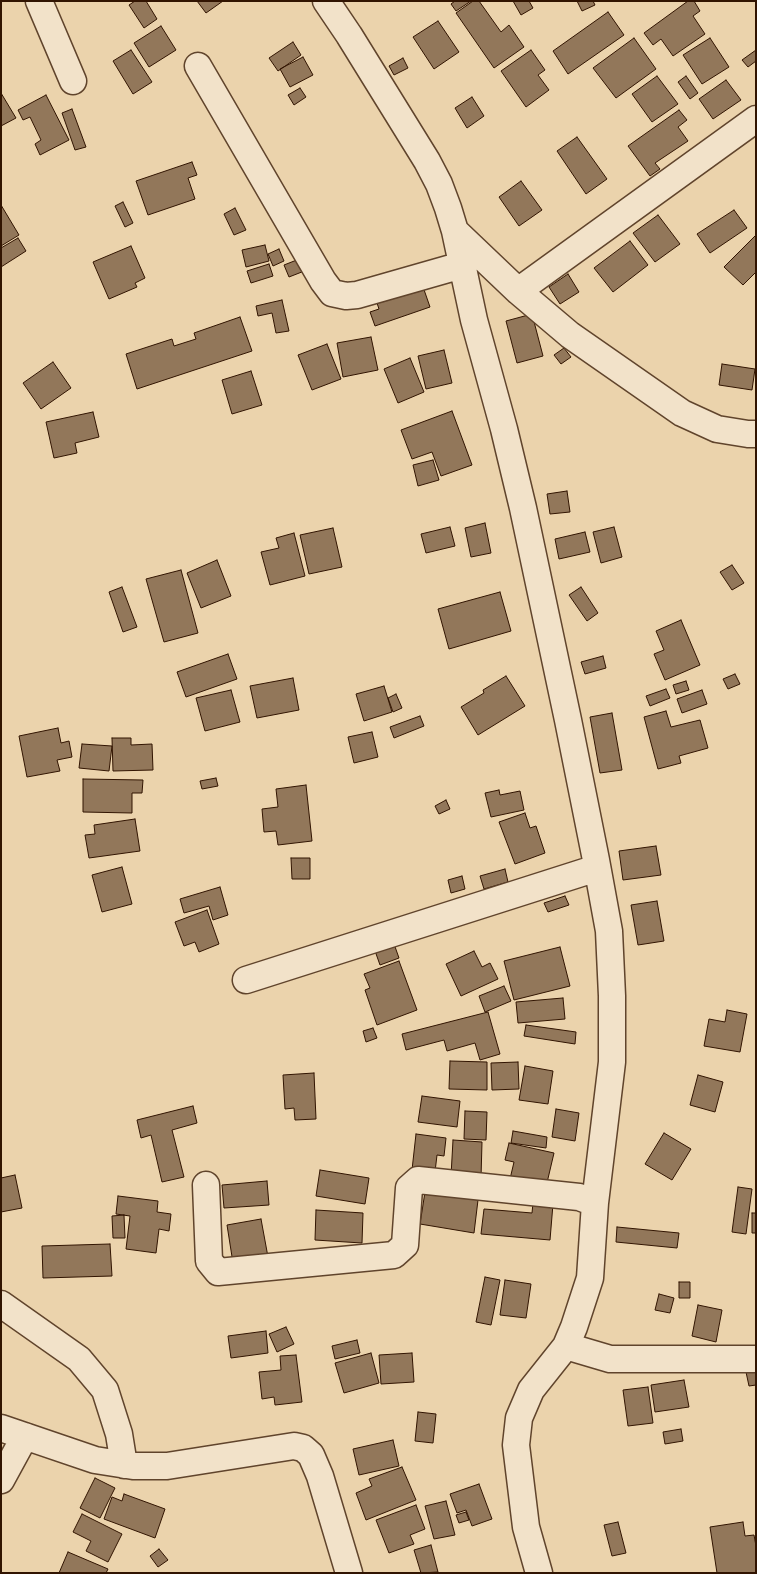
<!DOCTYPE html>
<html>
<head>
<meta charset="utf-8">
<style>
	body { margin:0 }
	#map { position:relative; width:757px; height:1574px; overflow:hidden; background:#ebd3ac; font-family:Vollkorn,serif }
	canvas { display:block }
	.frame { position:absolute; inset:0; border:2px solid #311401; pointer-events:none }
</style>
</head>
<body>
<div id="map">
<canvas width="757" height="1574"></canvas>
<div class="frame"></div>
</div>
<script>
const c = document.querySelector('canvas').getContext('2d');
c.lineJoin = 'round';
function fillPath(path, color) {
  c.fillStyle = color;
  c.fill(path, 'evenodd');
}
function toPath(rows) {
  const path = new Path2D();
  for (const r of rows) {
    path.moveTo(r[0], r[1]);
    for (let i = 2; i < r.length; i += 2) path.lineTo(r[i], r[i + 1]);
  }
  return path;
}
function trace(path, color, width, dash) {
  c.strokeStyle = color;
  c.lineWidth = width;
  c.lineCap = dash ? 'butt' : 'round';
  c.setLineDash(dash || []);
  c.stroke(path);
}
const building = toPath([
	[135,1,146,1,157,19,144,28,129,5,135,1],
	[197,1,223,1,206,13,197,1],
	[455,1,471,1,456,11,451,4,455,1],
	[473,1,479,1,501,32,509,25,524,47,494,68,456,13,473,1],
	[513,1,529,1,533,8,521,15,513,1],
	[577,1,593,1,595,5,582,11,577,1],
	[688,1,694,1,700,11,693,16,705,34,673,56,661,39,653,45,644,33,688,1],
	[608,12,624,35,568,74,553,51,608,12],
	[438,21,459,52,434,69,413,37,438,21],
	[161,26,176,50,149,67,134,43,161,26],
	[634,38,656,69,616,98,593,68,634,38],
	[710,38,729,67,702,84,683,55,710,38],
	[293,42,301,55,278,71,269,58,293,42],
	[131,50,152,82,133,94,113,61,131,50],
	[531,50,545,70,538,75,549,90,526,107,501,71,531,50],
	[756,50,756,61,748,67,742,60,756,50],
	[303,57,313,75,290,87,280,69,303,57],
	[403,58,408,68,394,75,389,66,403,58],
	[657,76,678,104,652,122,632,94,657,76],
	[686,76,698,93,690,99,678,82,686,76],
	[726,80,741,100,713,119,699,99,726,80],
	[300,88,306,97,294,105,288,95,300,88],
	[1,93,16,118,1,126,1,93],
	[46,95,69,140,40,155,35,144,41,140,30,117,23,120,18,110,46,95],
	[472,97,484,116,467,128,455,108,472,97],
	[72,109,86,147,75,150,62,113,72,109],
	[679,110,687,120,678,127,688,141,655,163,660,169,650,176,628,146,679,110],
	[577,137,607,179,586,194,557,151,577,137],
	[192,162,197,175,188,178,195,199,148,215,136,181,192,162],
	[521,181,542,210,519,226,499,197,521,181],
	[123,202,133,223,125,227,115,206,123,202],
	[1,205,19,235,1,246,1,205],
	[235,208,246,230,234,235,224,214,235,208],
	[734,210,747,228,710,253,697,234,734,210],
	[658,215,680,244,655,262,633,233,658,215],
	[756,235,756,272,743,285,724,267,756,235],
	[18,238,26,251,1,267,1,248,18,238],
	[630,241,648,265,613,292,594,268,630,241],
	[265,245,269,261,246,267,242,250,265,245],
	[131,246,145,278,135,283,137,287,109,299,93,262,131,246],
	[279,249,284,261,273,266,268,254,279,249],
	[307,256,312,268,289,277,284,265,307,256],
	[269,264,273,276,251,283,247,271,269,264],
	[568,274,579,292,560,304,549,287,568,274],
	[421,281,430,307,375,326,370,312,379,309,375,297,421,281],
	[282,300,289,331,276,333,272,313,258,316,256,306,282,300],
	[532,314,543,356,517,363,506,321,532,314],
	[240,317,252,351,137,389,126,354,172,339,174,346,196,339,194,333,240,317],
	[371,337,378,370,343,377,337,343,371,337],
	[327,344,341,379,312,390,298,355,327,344],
	[564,348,571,357,561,364,554,355,564,348],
	[444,350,452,383,426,389,418,356,444,350],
	[410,358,424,392,398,403,384,369,410,358],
	[53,362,71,388,41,409,23,383,53,362],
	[722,364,755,369,752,390,719,385,722,364],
	[251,371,262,405,232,414,222,380,251,371],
	[452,411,472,465,441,476,432,452,412,459,401,430,452,411],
	[93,412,99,437,75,443,77,453,54,458,46,422,93,412],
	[433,460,439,480,418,486,413,465,433,460],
	[567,491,570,512,550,514,547,494,567,491],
	[485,523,491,553,471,557,465,528,485,523],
	[450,527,455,546,426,553,421,534,450,527],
	[614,527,622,557,601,563,593,532,614,527],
	[333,528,342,567,309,574,300,535,333,528],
	[585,532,590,552,559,559,555,539,585,532],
	[294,533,305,576,270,585,261,552,279,548,276,538,294,533],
	[217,560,231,596,201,608,187,573,217,560],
	[732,565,744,583,732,590,720,572,732,565],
	[181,570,198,633,164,642,146,579,181,570],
	[122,587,137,627,123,632,109,592,122,587],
	[581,587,598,613,587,621,569,595,581,587],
	[500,592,511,631,449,649,438,609,500,592],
	[681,620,700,665,665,680,654,654,664,650,656,631,681,620],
	[228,654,237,679,186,697,177,672,228,654],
	[603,656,606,668,585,674,581,662,603,656],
	[735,674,740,684,728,689,723,679,735,674],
	[506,676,525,706,478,735,461,707,484,693,483,690,506,676],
	[293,678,299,710,257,718,250,686,293,678],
	[686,681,689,690,676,694,673,685,686,681],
	[384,686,392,712,364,721,356,694,384,686],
	[666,689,670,698,650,706,646,696,666,689],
	[231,690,240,722,205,731,196,698,231,690],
	[702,690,707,704,682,713,677,699,702,690],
	[396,694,402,708,393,712,388,698,396,694],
	[666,711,671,727,700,720,708,748,679,756,681,763,658,769,644,717,666,711],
	[612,713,622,770,600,773,590,717,612,713],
	[420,716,424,726,394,738,390,727,420,716],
	[58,728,61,743,69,741,72,757,57,760,60,771,27,777,19,736,58,728],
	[372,732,378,757,354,763,348,737,372,732],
	[112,738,131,738,131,745,152,744,153,770,113,771,112,738],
	[82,744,112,746,109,771,79,768,82,744],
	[216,778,218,786,202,789,200,781,216,778],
	[83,779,143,780,142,793,132,793,132,813,83,812,83,779],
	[306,785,312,841,278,845,276,831,264,832,262,809,278,807,276,789,306,785],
	[499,790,500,795,520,791,524,810,491,817,485,793,499,790],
	[446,800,450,809,439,814,435,806,446,800],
	[525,813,530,828,536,826,545,853,515,864,499,822,525,813],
	[135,819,140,851,89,858,85,835,95,834,94,825,135,819],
	[656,846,661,875,623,880,619,851,656,846],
	[291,858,310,858,310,879,292,879,291,858],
	[122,867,132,904,102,912,92,875,122,867],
	[505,869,508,882,484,889,480,876,505,869],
	[462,876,465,889,451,893,448,880,462,876],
	[220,887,228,915,213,920,209,906,184,913,180,899,220,887],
	[565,896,569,905,548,912,544,903,565,896],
	[657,901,664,941,638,945,631,905,657,901],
	[207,910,219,944,199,952,195,942,184,946,175,922,207,910],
	[393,941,399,958,380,965,374,948,393,941],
	[560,947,570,986,514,1000,504,961,560,947],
	[474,951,482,967,490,963,498,979,461,996,446,964,474,951],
	[399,961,417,1010,377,1025,365,990,370,988,364,974,399,961],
	[504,986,511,1001,485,1012,479,996,504,986],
	[563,998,565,1019,518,1023,516,1002,563,998],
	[727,1010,747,1014,740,1052,704,1046,709,1019,725,1022,727,1010],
	[488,1012,500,1054,480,1060,475,1043,447,1051,444,1040,406,1050,402,1034,488,1012],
	[526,1025,576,1032,575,1044,524,1036,526,1025],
	[373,1028,377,1038,366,1042,363,1031,373,1028],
	[450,1061,487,1062,487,1090,449,1089,450,1061],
	[518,1062,519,1089,492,1090,491,1063,518,1062],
	[525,1066,553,1071,548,1104,519,1100,525,1066],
	[314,1073,316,1119,295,1120,294,1108,285,1109,283,1075,314,1073],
	[698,1075,723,1082,715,1112,690,1105,698,1075],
	[422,1096,460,1101,457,1127,418,1122,422,1096],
	[193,1106,197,1123,172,1130,184,1177,162,1182,151,1135,141,1138,137,1120,193,1106],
	[556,1109,579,1113,575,1141,552,1137,556,1109],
	[465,1111,487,1112,486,1140,464,1139,465,1111],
	[513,1131,547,1137,546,1148,511,1143,513,1131],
	[664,1133,691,1149,672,1180,645,1164,664,1133],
	[416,1134,446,1138,444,1156,437,1155,435,1172,412,1170,416,1134],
	[453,1140,482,1142,481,1178,451,1176,453,1140],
	[509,1143,554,1153,546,1187,510,1179,514,1162,505,1160,509,1143],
	[320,1170,369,1178,365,1204,316,1196,320,1170],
	[15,1175,22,1208,1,1212,1,1178,15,1175],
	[267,1181,269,1205,224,1208,222,1185,267,1181],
	[738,1187,752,1189,746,1234,732,1232,738,1187],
	[425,1192,478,1200,474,1233,420,1224,425,1192],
	[118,1196,158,1201,157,1212,171,1214,169,1231,159,1229,156,1253,126,1249,130,1216,116,1214,118,1196],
	[533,1203,553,1204,550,1240,481,1234,484,1209,532,1213,533,1203],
	[316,1210,363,1213,362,1243,315,1240,316,1210],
	[752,1213,756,1213,756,1233,752,1233,752,1213],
	[124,1215,125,1238,113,1238,112,1216,124,1215],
	[261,1219,268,1257,233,1263,227,1225,261,1219],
	[617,1227,679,1233,677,1248,616,1242,617,1227],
	[110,1244,112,1276,43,1278,42,1246,110,1244],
	[485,1277,500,1280,491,1325,476,1322,485,1277],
	[505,1280,531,1284,526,1318,500,1315,505,1280],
	[679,1282,690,1282,690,1298,679,1298,679,1282],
	[659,1294,674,1298,670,1313,655,1310,659,1294],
	[698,1305,722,1310,716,1342,692,1336,698,1305],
	[286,1327,294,1344,277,1352,269,1334,286,1327],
	[266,1331,268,1353,231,1358,228,1336,266,1331],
	[357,1340,360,1353,335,1359,332,1346,357,1340],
	[371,1353,379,1383,344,1393,335,1363,371,1353],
	[412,1353,414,1382,381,1384,379,1355,412,1353],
	[296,1355,302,1402,275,1405,274,1397,262,1399,259,1372,281,1370,280,1356,296,1355],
	[756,1370,756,1385,749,1386,746,1372,756,1370],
	[684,1380,689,1407,655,1412,651,1385,684,1380],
	[648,1387,653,1423,628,1426,623,1390,648,1387],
	[418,1412,436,1414,433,1443,415,1441,418,1412],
	[681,1429,683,1441,665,1444,663,1432,681,1429],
	[393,1440,399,1466,359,1475,353,1449,393,1440],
	[402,1467,416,1500,366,1520,356,1493,372,1486,369,1479,402,1467],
	[95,1478,115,1488,100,1518,80,1508,95,1478],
	[479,1484,492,1519,472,1526,466,1510,457,1513,450,1494,479,1484],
	[124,1494,165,1509,155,1538,104,1519,112,1497,122,1501,124,1494],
	[446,1501,455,1535,434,1539,425,1506,446,1501],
	[416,1505,425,1529,410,1535,414,1544,389,1553,376,1520,416,1505],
	[466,1512,469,1520,459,1523,456,1515,466,1512],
	[82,1514,122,1534,108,1562,86,1551,91,1541,73,1532,82,1514],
	[618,1522,626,1553,612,1556,604,1525,618,1522],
	[743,1522,745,1536,754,1535,756,1546,756,1573,717,1573,710,1527,743,1522],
	[431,1545,438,1572,421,1573,414,1550,431,1545],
	[159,1549,168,1560,158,1567,150,1556,159,1549],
	[68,1552,108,1569,106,1573,59,1573,68,1552]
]);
const minor = toPath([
	[39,1,73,81],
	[326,1,349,35,427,161,439,184,448,208,455,231,474,320,504,429,523,508,568,720,596,860,609,931,612,996,612,1062,595,1203,590,1278,574,1327,566,1346,531,1390,519,1418,516,1445,526,1527,539,1573],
	[198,66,323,281,332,293,346,296,357,295,462,265],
	[455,231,518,291,570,335,682,413,717,429,748,434,756,434],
	[518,291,756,119],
	[246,980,597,868],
	[206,1185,209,1261,218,1272,394,1255,405,1245,409,1188,418,1180,579,1197,595,1203],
	[1,1304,79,1359,105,1390,119,1434,124,1465],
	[566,1346,610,1359,756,1359],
	[1,1428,95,1460,133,1466,167,1466,294,1446,303,1448,311,1455,320,1476,349,1573],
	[1,1480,25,1436]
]);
fillPath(building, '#92775a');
trace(building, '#311401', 1);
trace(minor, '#60442c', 29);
trace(minor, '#f2e2c9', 26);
</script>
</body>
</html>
